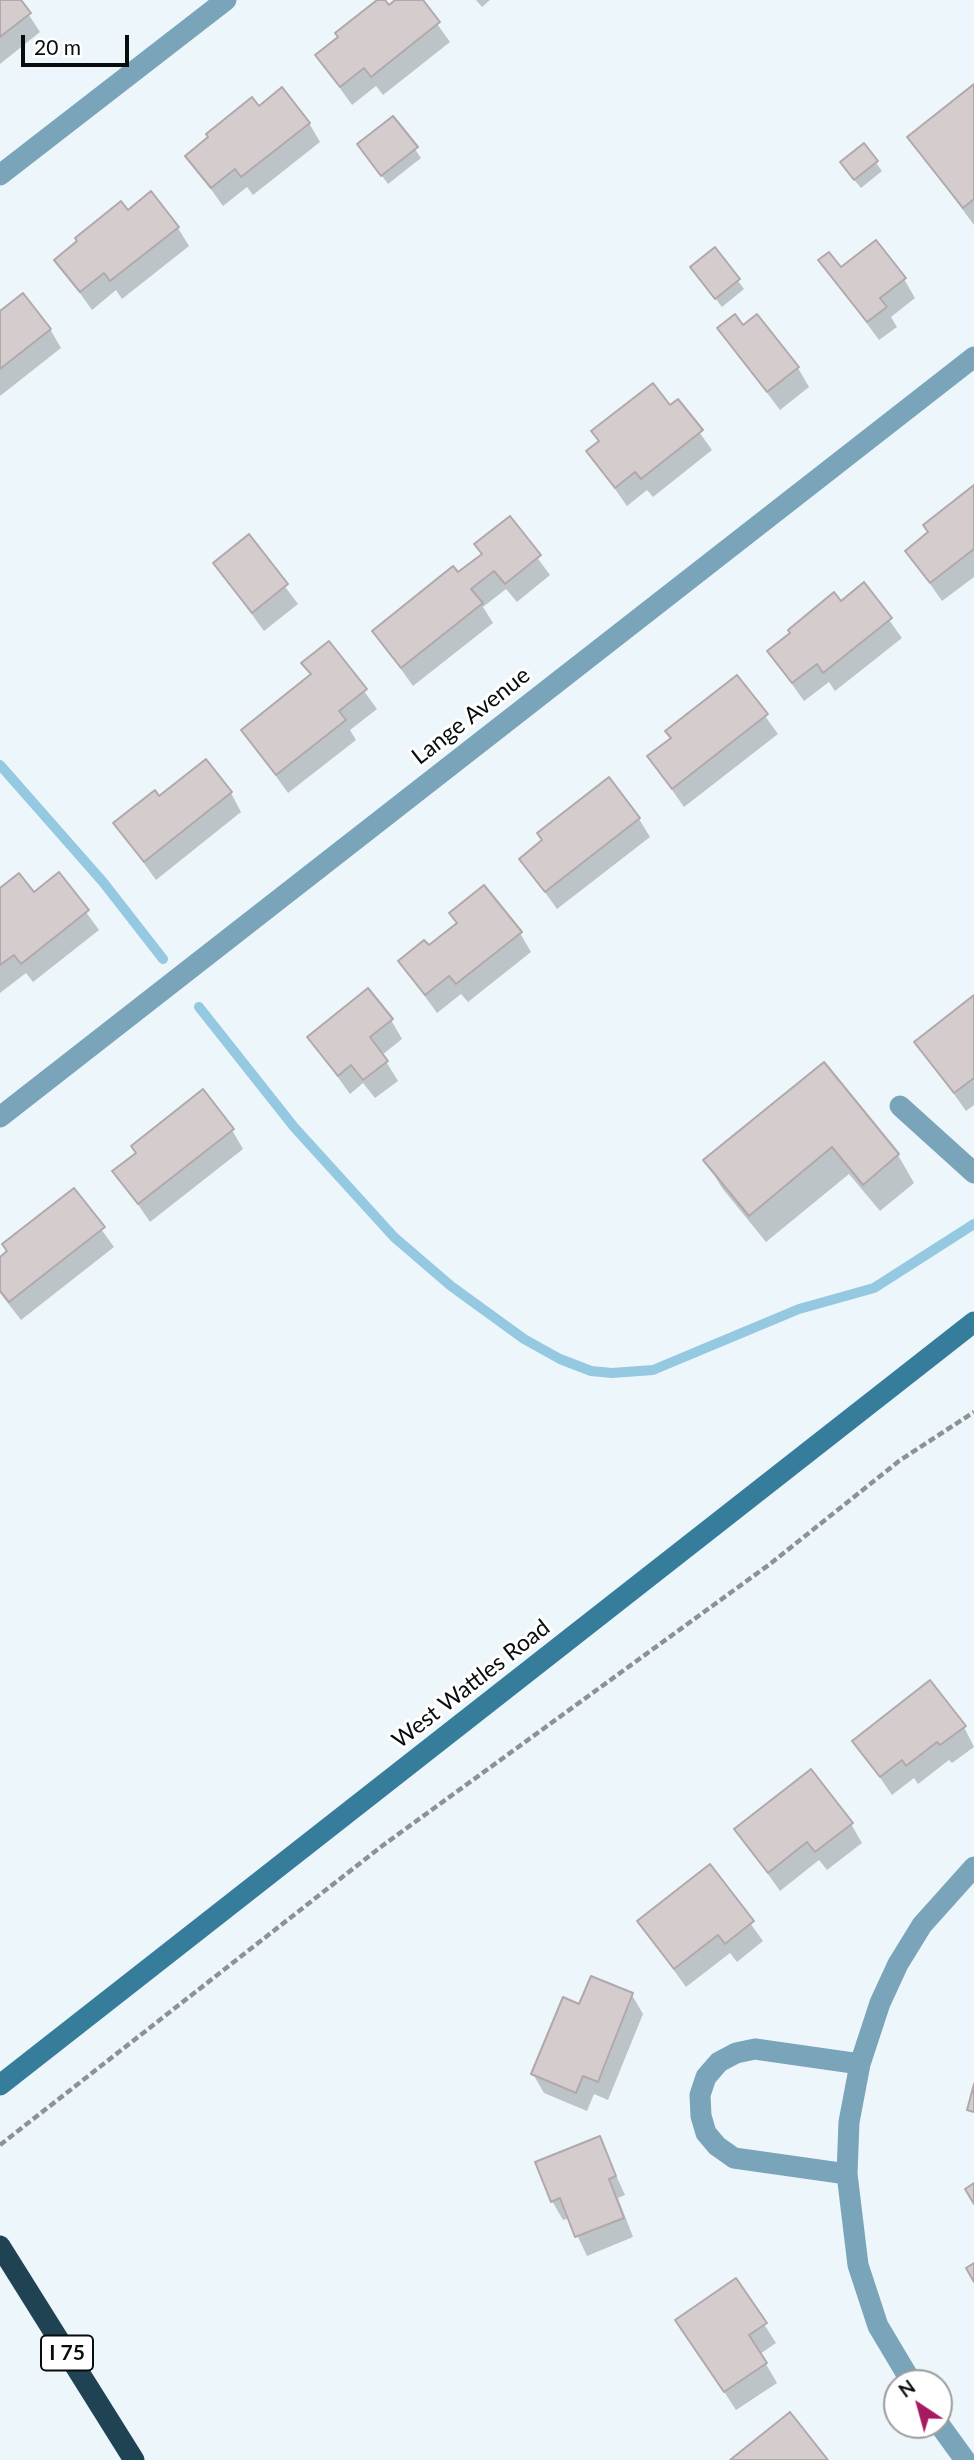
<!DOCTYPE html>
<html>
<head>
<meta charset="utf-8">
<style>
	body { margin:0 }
	#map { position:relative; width:974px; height:2460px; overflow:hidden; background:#edf6fa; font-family:Lato,sans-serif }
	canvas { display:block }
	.north { position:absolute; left:883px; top:2369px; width:70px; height:70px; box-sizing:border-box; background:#fff; border:2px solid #9d9e9e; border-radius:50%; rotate:324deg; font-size:19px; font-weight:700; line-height:28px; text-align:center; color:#090c0d }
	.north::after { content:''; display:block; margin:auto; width:24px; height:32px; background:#a61b60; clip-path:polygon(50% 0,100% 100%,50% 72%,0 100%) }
	.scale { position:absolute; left:21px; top:35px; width:108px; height:32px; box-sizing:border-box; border:4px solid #090c0d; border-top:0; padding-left:9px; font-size:21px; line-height:24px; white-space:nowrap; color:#090c0d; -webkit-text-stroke:5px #fff; paint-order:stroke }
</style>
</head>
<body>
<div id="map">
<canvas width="974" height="2460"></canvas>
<div class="north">N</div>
<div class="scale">20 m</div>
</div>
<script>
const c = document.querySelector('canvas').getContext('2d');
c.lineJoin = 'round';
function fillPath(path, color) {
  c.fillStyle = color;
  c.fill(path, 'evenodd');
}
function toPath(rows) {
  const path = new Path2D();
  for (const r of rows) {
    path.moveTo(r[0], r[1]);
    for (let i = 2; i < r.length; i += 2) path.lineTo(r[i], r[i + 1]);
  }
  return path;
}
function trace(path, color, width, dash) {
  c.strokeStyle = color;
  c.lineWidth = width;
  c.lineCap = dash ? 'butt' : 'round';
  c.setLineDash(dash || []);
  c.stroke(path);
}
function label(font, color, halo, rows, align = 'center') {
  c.font = font + ' Lato,sans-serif';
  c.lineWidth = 6;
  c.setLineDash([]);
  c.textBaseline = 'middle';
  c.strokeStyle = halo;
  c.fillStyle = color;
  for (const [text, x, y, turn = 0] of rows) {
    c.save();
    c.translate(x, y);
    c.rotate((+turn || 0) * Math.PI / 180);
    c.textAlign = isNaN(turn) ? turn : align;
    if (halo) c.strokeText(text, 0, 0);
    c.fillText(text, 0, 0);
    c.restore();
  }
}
const shadow = toPath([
	[0,0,19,0,40,32,0,64],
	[380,0,389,8,398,0,420,0,450,42,383,95,376,86,352,105,317,56],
	[476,0,490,0,482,7],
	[974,87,974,225,909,137],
	[259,108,309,123,320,142,253,195,247,187,223,206,187,156],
	[393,118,421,158,388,184,359,145],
	[864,146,882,171,861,188,848,172],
	[128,212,178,228,189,246,122,299,116,290,92,310,56,260],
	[715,250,744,289,722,307,698,276],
	[821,261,840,270,904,279,915,298,891,317,897,327,879,340],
	[0,314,50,329,61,348,0,396],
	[743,327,798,368,809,387,780,410,719,329],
	[677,401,712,450,653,497,647,490,627,506,589,452,600,443,593,432,670,408],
	[974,487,974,577,942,601,907,551,929,533],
	[509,519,550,575,517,602,506,589,483,607,493,623,413,686,374,631,458,575,482,555,476,545],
	[248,537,298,604,264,631,215,564],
	[864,585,902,638,835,691,829,682,804,701,769,652],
	[329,643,377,709,350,730,356,740,288,793,243,730,311,676,304,663],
	[737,677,778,734,684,807,649,757],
	[231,793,241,812,156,880,115,823,159,798],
	[639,819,650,837,557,909,521,859],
	[59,875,99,930,33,982,26,973,0,993,0,890,33,894],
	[520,933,531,952,468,1002,461,994,437,1013,400,962,429,948],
	[974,997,974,1105,966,1111,917,1042],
	[391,1020,402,1039,382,1055,398,1081,375,1098,363,1083,350,1094,309,1037],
	[824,1065,898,1155,914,1183,880,1211,849,1174,766,1242,722,1188,706,1161],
	[232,1130,243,1149,150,1222,115,1171,138,1154],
	[73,1190,114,1247,21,1320,0,1293,0,1259],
	[964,1727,974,1747,952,1763,949,1760,918,1784,914,1778,892,1795,855,1741],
	[851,1824,862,1843,827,1870,819,1860,780,1891,736,1829],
	[710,1867,763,1941,737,1962,730,1953,686,1987,639,1922],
	[632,1995,643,2014,608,2100,594,2094,587,2111,544,2093,533,2074,580,2006],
	[599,2138,625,2195,618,2198,633,2237,587,2256,569,2218,563,2220,552,2201],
	[736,2280,776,2343,760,2354,777,2383,736,2410,677,2320]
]);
const stream = toPath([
	[0,765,103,882,163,959],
	[199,1007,294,1127,394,1237,451,1286,524,1339,560,1359,591,1371,612,1373,653,1370,799,1309,874,1288,974,1224]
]);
const building = toPath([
	[0,0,21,0,31,13,0,37,0,0],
	[377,0,385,0,389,5,395,0,423,0,440,22,371,77,364,68,340,87,315,55,338,37,335,33,377,0],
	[974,84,974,199,963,208,907,137,974,84],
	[282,87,310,123,241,177,235,169,211,188,185,156,208,137,206,134,252,97,259,106,282,87],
	[393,116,418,147,381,176,357,144,393,116],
	[864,143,878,161,854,180,840,162,864,143],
	[151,191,179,227,110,281,104,273,80,292,54,260,77,241,75,238,121,201,128,210,151,191],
	[876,240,906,278,880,298,887,307,867,322,818,260,829,252,841,267,876,240],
	[715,247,740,279,715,299,690,267,715,247],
	[23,293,51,329,0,369,0,311,23,293],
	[735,314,743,325,757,314,799,367,767,392,717,328,735,314],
	[653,383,670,405,678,399,703,430,641,479,635,472,615,488,586,451,599,441,591,431,653,383],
	[974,485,974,549,930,583,905,551,928,532,923,525,974,485],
	[510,516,541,555,505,584,494,571,471,589,483,603,401,668,372,631,453,566,458,572,482,554,474,544,510,516],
	[249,534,288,584,252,613,213,563,249,534],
	[864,582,892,618,823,673,817,664,792,683,767,651,790,633,788,630,834,592,841,601,864,582],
	[329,641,367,689,339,711,346,720,276,775,241,730,311,674,301,663,329,641],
	[737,675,768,714,672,789,647,756,671,738,665,731,737,675],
	[206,759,232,792,144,862,113,823,155,790,159,796,206,759],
	[609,777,640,818,545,892,519,859,542,840,537,833,609,777],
	[59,872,89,910,21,964,14,955,0,965,0,888,19,873,34,892,59,872],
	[484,885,522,932,456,984,449,976,425,995,398,961,424,940,429,945,457,923,449,913,484,885],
	[368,988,393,1019,370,1037,388,1061,363,1080,351,1065,338,1076,307,1037,368,988],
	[974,995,974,1078,954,1093,914,1042,974,995],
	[824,1062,899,1154,863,1185,832,1147,749,1216,703,1160,824,1062],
	[203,1089,234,1129,138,1204,112,1171,136,1153,131,1146,203,1089],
	[74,1188,105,1227,9,1302,0,1291,0,1257,7,1251,2,1244,74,1188],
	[930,1680,966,1726,940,1745,937,1742,906,1766,902,1760,880,1777,852,1741,930,1680],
	[811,1769,853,1823,815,1852,807,1842,768,1873,734,1829,811,1769],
	[710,1864,754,1921,725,1944,718,1935,674,1969,637,1921,710,1864],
	[591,1976,633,1993,598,2082,583,2076,576,2093,531,2074,563,1997,579,2004,591,1976],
	[974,2084,974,2112,967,2110,974,2084],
	[600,2136,616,2176,609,2179,624,2218,575,2237,560,2198,551,2202,535,2162,600,2136],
	[974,2183,974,2204,965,2189,974,2183],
	[974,2263,974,2282,966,2268,974,2263],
	[736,2278,767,2323,749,2335,767,2363,724,2392,675,2320,736,2278],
	[790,2412,828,2460,730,2460,790,2412]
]);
const path = toPath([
	[0,2145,382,1846,770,1564,899,1461,974,1412]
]);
const lane = toPath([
	[900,1106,974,1173]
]);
const street = toPath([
	[0,175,226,0],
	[0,1117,974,357],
	[847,2174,734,2158,717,2146,706,2133,701,2116,700,2095,706,2077,719,2062,736,2053,755,2049,860,2064],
	[912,2383,878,2326,858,2265,847,2174,849,2122,860,2064,880,2003,898,1964,922,1925,974,1867],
	[939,2424,965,2460]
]);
const secondary = toPath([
	[0,2085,974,1322]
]);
const highway = toPath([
	[0,2246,134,2460]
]);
const shields = [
	[67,2353,52]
];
const shieldNames = [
	["I 75",67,2353]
];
const streetNames = [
	["Lange Avenue",471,716,-38],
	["West Wattles Road",471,1684,-38]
];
fillPath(shadow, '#0003');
trace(stream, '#95c8e1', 10);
fillPath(building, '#d5ccce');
trace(building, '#b1a8ab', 2);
trace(path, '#8c9295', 4.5, [7, 3.5]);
trace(lane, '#79a4b9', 21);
trace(street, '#79a4b9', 21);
trace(secondary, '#367d9b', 21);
trace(highway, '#1f4353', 21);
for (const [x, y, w] of shields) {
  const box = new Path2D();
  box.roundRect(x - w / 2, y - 17.5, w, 35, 5);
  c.fillStyle = '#fff';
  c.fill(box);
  trace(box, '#090c0d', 2);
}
label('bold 21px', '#090c0d', null, shieldNames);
label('23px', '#090c0d', '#fff', streetNames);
</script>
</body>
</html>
